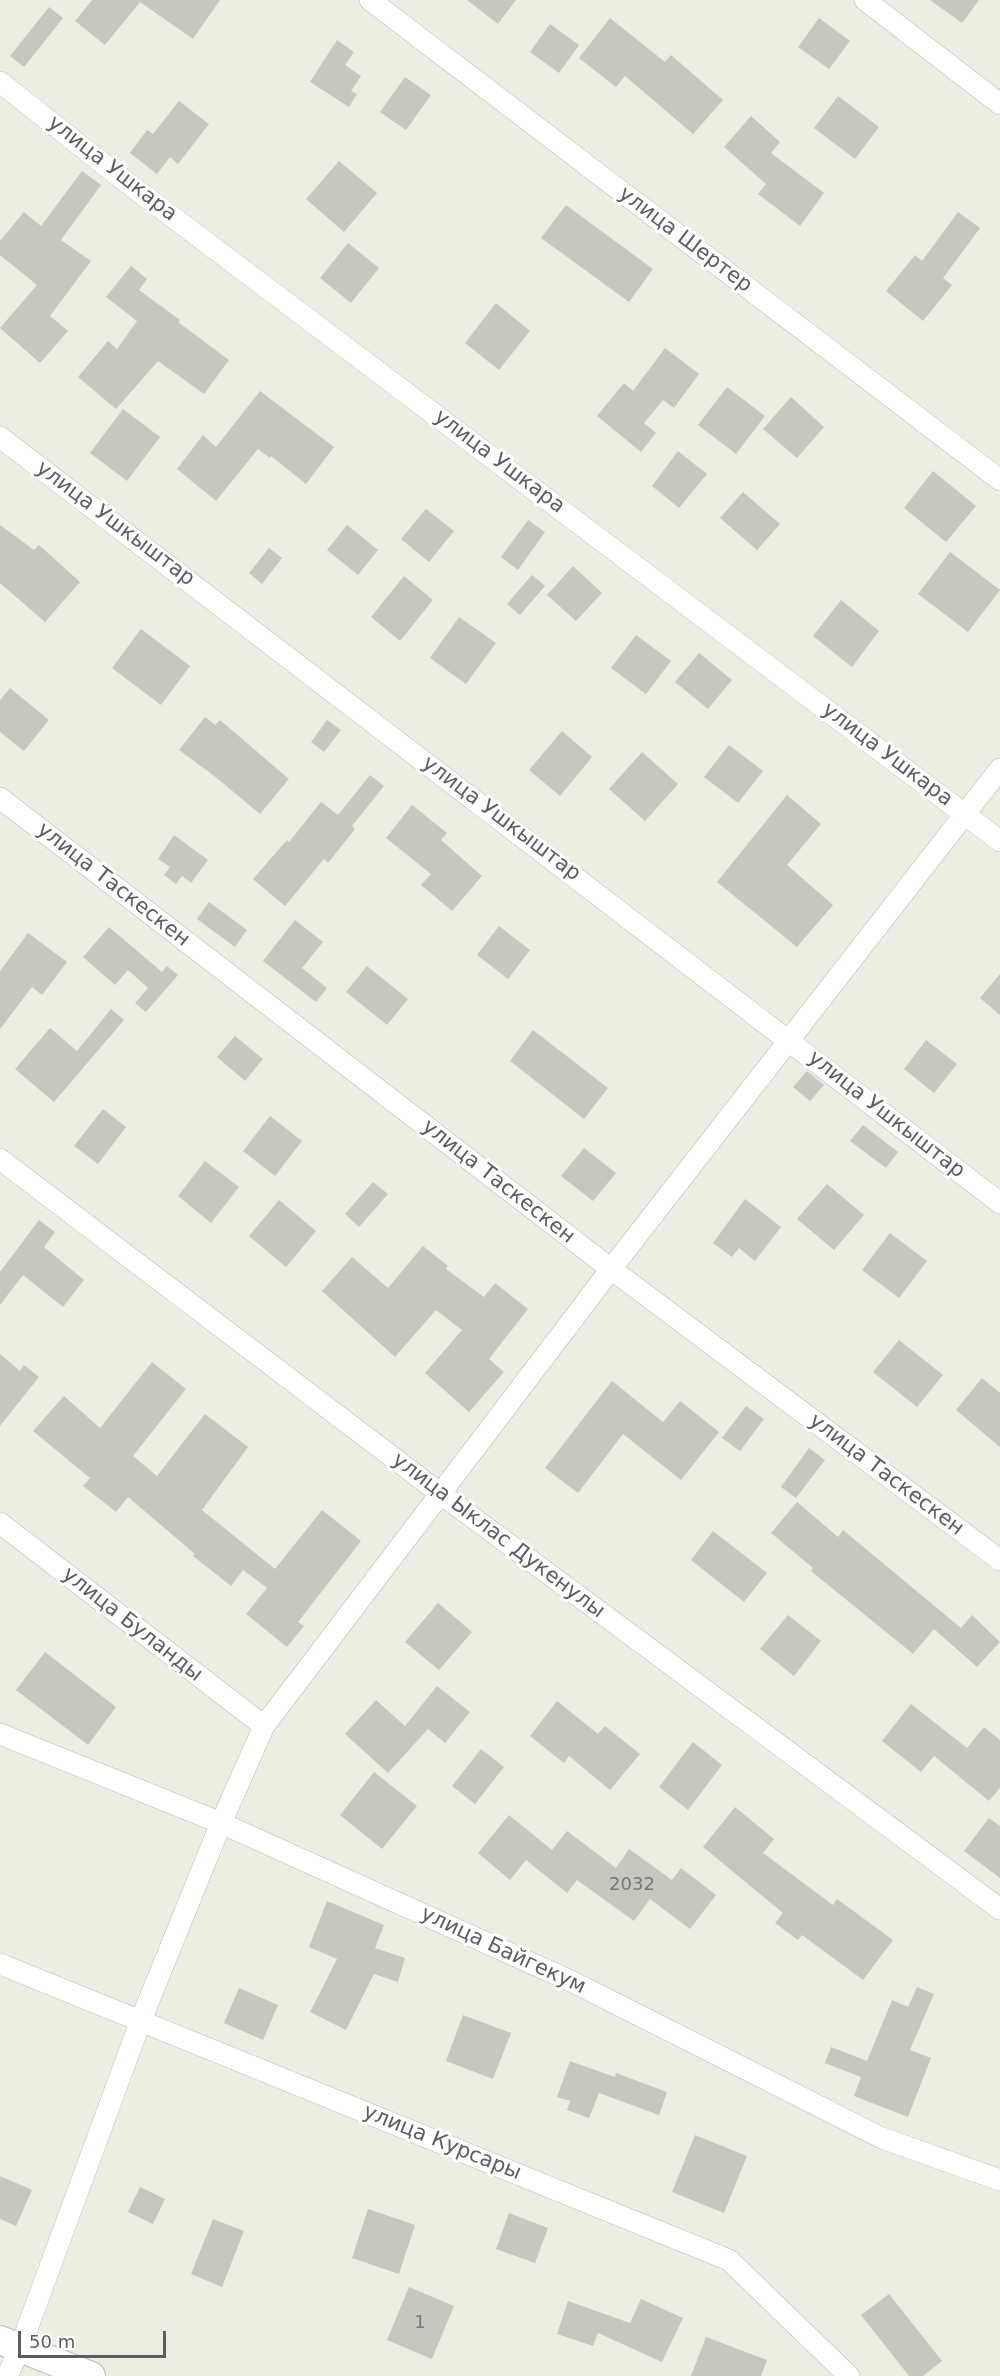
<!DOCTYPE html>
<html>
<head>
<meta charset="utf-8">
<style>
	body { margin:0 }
	#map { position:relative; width:1000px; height:2376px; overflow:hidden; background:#edede2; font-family:"DejaVu Sans",sans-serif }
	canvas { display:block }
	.scale { position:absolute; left:18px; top:2331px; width:148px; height:27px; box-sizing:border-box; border:3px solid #5a5d63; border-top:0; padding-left:8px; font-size:18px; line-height:21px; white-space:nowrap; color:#5a5d63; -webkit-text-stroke:4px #fff; paint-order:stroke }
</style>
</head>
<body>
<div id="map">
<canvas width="1000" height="2376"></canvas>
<div class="scale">50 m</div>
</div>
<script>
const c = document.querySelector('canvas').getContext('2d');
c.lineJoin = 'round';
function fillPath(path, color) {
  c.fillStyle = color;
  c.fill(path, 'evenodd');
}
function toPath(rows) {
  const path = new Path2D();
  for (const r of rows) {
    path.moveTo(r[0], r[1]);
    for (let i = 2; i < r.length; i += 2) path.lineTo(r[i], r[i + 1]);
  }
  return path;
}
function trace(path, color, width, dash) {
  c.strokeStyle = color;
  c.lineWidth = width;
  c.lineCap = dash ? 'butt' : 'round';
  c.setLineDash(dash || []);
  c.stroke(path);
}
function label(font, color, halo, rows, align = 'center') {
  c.font = font + ' "DejaVu Sans",sans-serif';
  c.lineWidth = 6;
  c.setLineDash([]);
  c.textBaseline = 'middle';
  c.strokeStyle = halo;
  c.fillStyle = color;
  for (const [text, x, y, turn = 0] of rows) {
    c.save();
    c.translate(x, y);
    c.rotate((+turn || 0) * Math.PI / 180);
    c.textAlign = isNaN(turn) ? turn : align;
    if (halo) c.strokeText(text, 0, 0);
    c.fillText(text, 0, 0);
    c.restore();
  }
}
const building = toPath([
	[92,0,220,0,193,39,140,2,105,45,75,21],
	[467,0,516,0,498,24],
	[930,0,979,0,962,23],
	[49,7,63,18,24,67,10,56],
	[610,18,665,62,671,55,723,100,693,134,625,76,616,87,579,58],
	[819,18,850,41,829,69,798,47],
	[550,24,579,45,559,73,530,52],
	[337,40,354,52,345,65,361,76,351,91,357,94,349,107,310,82],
	[405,77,431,95,406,130,380,112],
	[838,96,879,127,855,159,814,128],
	[179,101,209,124,178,164,170,157,157,174,130,153,147,130,153,134],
	[751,116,780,142,771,153,824,193,800,226,758,194,766,184,724,147],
	[339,161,377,193,344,232,306,199],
	[82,171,101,185,61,240,91,261,50,316,68,331,40,363,0,328,37,285,0,255,0,241,24,212,41,226],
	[566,205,653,269,629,302,541,238],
	[958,212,980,228,943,278,952,285,923,321,886,291,915,255,922,261],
	[348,243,379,268,351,303,320,278],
	[131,266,147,279,139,290,180,320,178,322,229,360,204,394,158,361,116,409,78,377,108,341,117,349,137,321,106,297],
	[496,303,530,331,499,370,465,343],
	[665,348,699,374,674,408,663,400,644,423,656,433,641,452,597,416,624,383,633,391],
	[727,387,765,416,736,454,698,425],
	[260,391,334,447,306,484,271,456,270,458,258,449,216,501,177,469,203,435,216,447],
	[791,397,824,427,797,458,763,429],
	[123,409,160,437,127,481,90,453],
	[678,451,707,474,679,508,652,486],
	[933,471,976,506,946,542,904,508],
	[743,492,780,524,757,550,720,518],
	[426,509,454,531,429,562,401,539],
	[528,520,545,532,518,570,501,557],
	[0,525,34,550,39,545,80,582,45,622,0,583],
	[347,525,378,550,358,575,327,550],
	[269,548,282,558,262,584,249,573],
	[950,552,1000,590,968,632,918,594],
	[573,566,602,593,576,621,547,595],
	[532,575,545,586,520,615,507,604],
	[404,576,433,600,400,641,371,617],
	[841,600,879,631,852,667,813,636],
	[459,617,496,643,466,684,430,658],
	[141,629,190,666,161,705,112,668],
	[636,635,671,661,646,694,611,668],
	[699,653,732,680,708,709,675,682],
	[10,688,49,720,24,751,0,732,0,700],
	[205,717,215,725,220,720,289,779,260,814,213,775,179,750],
	[327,720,341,730,324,752,311,742],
	[562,731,592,757,560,796,529,770],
	[729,745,763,771,738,803,704,777],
	[642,752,678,784,645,821,609,789],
	[370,775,384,786,352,826,355,829,328,863,324,859,285,906,253,879,287,840,289,842,321,802,338,815],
	[787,795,821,824,787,865,833,905,797,947,717,882],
	[412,805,447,833,441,840,482,876,452,911,421,885,431,874,386,838],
	[174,835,208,860,191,883,182,876,176,884,164,875,170,867,158,859],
	[209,902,247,930,235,947,197,919],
	[295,920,323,942,302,968,327,988,316,1002,263,961],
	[499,926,530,950,508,979,477,955],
	[109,927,162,972,167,966,178,975,146,1012,135,1003,148,988,128,970,115,985,83,957],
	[28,933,67,962,42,995,32,987,0,1029,0,971],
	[367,966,408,999,387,1025,346,992],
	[1000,974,1000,1015,980,998],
	[111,1009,124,1020,54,1102,15,1069,50,1028,77,1051],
	[533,1030,608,1088,584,1119,510,1061],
	[235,1036,263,1059,245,1081,217,1057],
	[926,1040,957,1064,934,1093,904,1069],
	[807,1071,824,1085,810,1101,793,1087],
	[103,1109,126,1127,98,1164,74,1146],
	[270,1116,302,1141,275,1176,243,1151],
	[863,1125,898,1152,886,1168,850,1141],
	[584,1148,616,1173,593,1201,561,1176],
	[205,1161,239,1187,211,1223,178,1196],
	[373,1182,388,1194,359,1227,345,1214],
	[827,1184,864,1215,834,1250,797,1219],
	[745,1199,781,1227,755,1261,739,1248,732,1257,713,1243],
	[279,1200,316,1231,286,1267,249,1236],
	[39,1220,55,1232,44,1247,84,1280,63,1307,23,1275,0,1305,0,1272],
	[890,1233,927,1261,899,1298,862,1270],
	[423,1246,448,1266,446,1269,484,1297,495,1283,528,1309,489,1359,504,1372,469,1412,425,1373,462,1330,436,1310,395,1357,322,1291,352,1257,388,1288],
	[899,1340,943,1375,917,1407,873,1372],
	[0,1354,20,1371,24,1365,39,1377,0,1426],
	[152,1362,186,1389,133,1456,157,1476,205,1414,248,1447,202,1510,275,1569,322,1510,361,1541,298,1622,304,1626,287,1647,246,1614,267,1588,243,1570,231,1586,193,1556,195,1554,128,1497,116,1512,83,1486,90,1478,33,1431,64,1396,100,1428],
	[982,1378,1000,1393,1000,1447,956,1410],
	[612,1381,663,1422,680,1401,719,1432,681,1480,623,1434,578,1493,545,1468],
	[746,1406,764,1419,740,1451,722,1438],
	[809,1448,825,1460,796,1498,781,1487],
	[797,1502,838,1537,843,1530,961,1628,972,1615,1000,1642,977,1667,934,1629,913,1654,811,1571,813,1568,771,1533],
	[713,1531,767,1573,744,1602,691,1560],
	[438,1603,472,1632,439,1670,405,1642],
	[788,1615,821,1641,794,1676,760,1649],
	[45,1652,116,1707,88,1745,16,1690],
	[437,1686,470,1712,445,1743,428,1729,388,1773,345,1734,376,1700,405,1726],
	[557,1701,598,1734,605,1726,640,1754,610,1790,569,1756,564,1763,530,1736],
	[911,1704,967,1748,984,1727,1000,1740,1000,1788,989,1801,934,1756,921,1772,882,1741],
	[693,1742,722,1765,688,1810,659,1787],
	[481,1749,504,1767,475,1804,452,1786],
	[374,1772,417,1806,382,1849,340,1815],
	[735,1807,774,1839,763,1853,833,1905,837,1899,893,1940,863,1980,802,1935,798,1940,775,1923,783,1913,703,1847],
	[509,1815,552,1850,567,1831,616,1868,629,1849,672,1880,681,1868,716,1895,690,1929,650,1899,634,1921,577,1880,567,1893,526,1860,510,1880,478,1853],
	[989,1818,1000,1826,1000,1878,964,1851],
	[327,1901,384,1925,375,1948,405,1958,398,1982,374,1974,346,2030,310,2012,337,1959,309,1947],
	[917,1987,934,1994,910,2050,931,2058,908,2117,854,2096,861,2077,825,2063,831,2047,867,2061,892,2000,908,2007],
	[239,1988,278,2005,263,2040,224,2023],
	[463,2015,511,2033,493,2079,446,2061],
	[570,2061,615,2077,616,2073,667,2092,659,2115,599,2093,589,2118,567,2110,570,2101,557,2097],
	[695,2135,747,2156,724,2213,672,2192],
	[0,2176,32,2190,16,2226,0,2219],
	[140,2187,165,2199,153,2224,128,2212],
	[368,2209,415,2225,399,2274,352,2258],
	[509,2213,548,2228,535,2263,496,2249],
	[213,2219,244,2231,222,2287,191,2274],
	[409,2287,454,2306,432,2359,387,2340],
	[889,2294,942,2361,923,2376,909,2376,861,2315],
	[641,2299,683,2318,662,2362,598,2333,593,2346,557,2334,568,2301,630,2323],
	[706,2337,767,2360,761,2376,691,2376]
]);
const minor = toPath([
	[370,0,1000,480],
	[865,0,1000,104],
	[0,82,121,178,1000,841],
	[0,437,1000,1203],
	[0,798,611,1269,1000,1560],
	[0,1159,441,1494,1000,1909],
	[0,1523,264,1726],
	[0,1734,221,1823,573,1982,882,2138,1000,2180],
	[0,1964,729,2260,849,2376],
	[7,2376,20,2348,141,2020,221,1823,264,1726,611,1269,1000,769]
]);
const secondary = toPath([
	[0,2340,91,2376]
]);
const numberNames = [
	["2032",632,1885],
	["1",420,2323]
];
const streetNames = [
	["улица Ушкара",112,169,38],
	["улица Шертер",685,240,37],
	["улица Ушкара",499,462,37],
	["улица Ушкыштар",115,524,37],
	["улица Ушкара",887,755,37],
	["улица Ушкыштар",501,819,37],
	["улица Таскескен",113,885,38],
	["улица Ушкыштар",886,1115,38],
	["улица Таскескен",498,1182,38],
	["улица Таскескен",886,1475,37],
	["улица Ыклас Дукенулы",498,1536,37],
	["улица Буланды",132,1625,38],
	["улица Байгекум",503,1951,25],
	["улица Курсары",442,2143,22]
];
fillPath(building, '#c8c7bf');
trace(minor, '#babbc1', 22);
trace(secondary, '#bbbdc4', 30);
trace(minor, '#fff', 21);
trace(secondary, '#fff', 28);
label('18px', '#76787a', null, numberNames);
label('21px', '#5a5d63', '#fff', streetNames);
</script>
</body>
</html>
